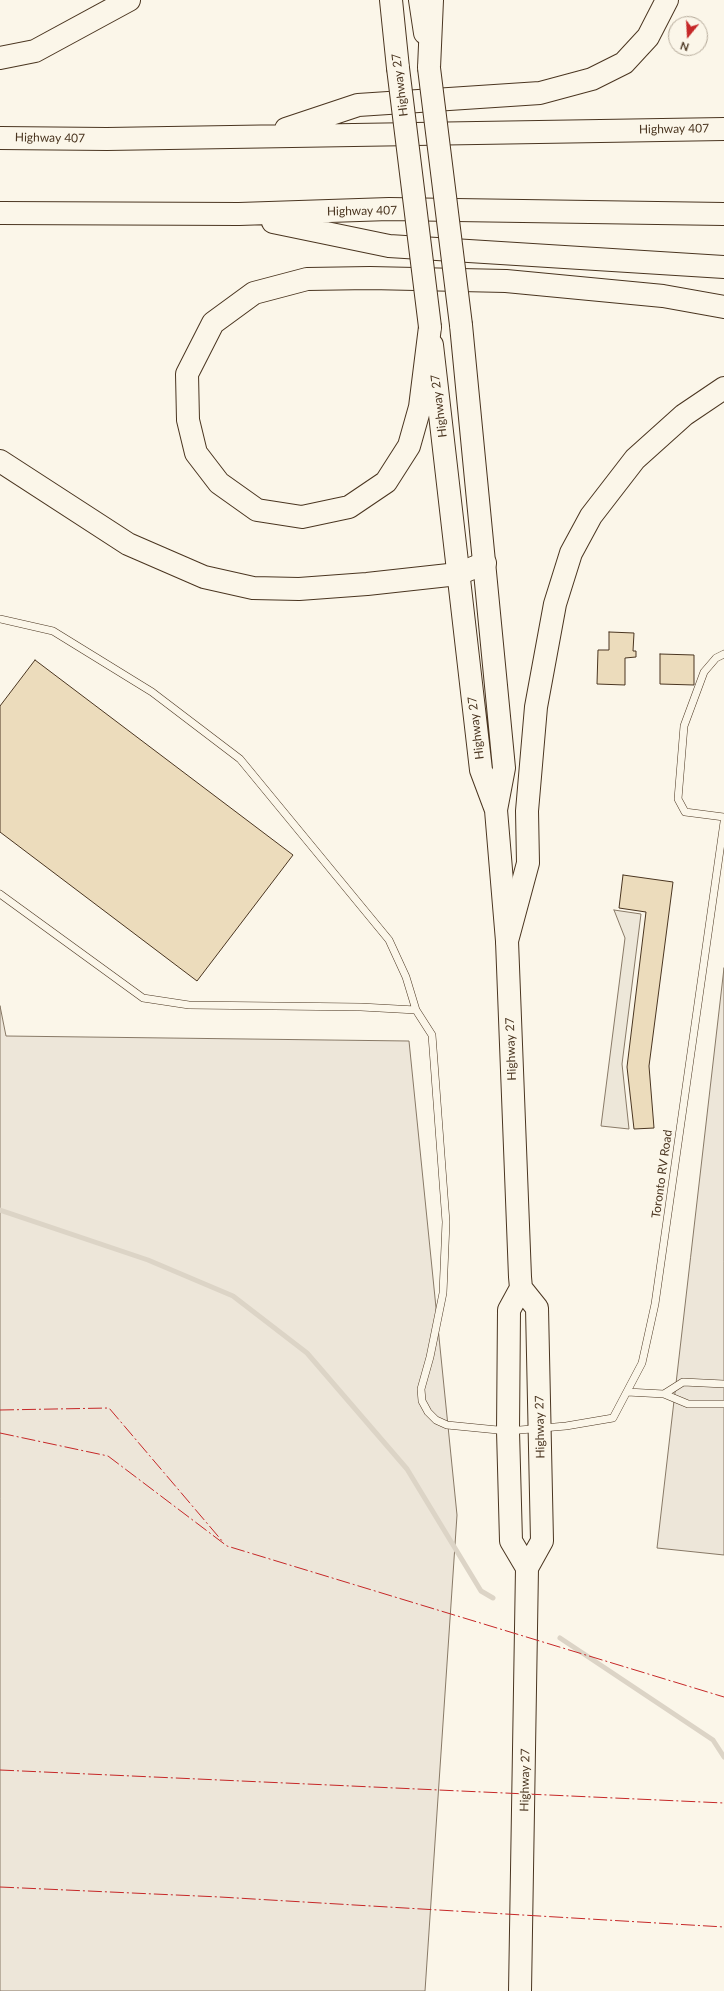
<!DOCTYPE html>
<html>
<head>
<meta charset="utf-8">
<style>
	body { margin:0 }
	#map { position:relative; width:724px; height:1991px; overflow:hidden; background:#fbf6e9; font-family:Lato,sans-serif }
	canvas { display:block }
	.north { position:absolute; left:668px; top:16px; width:40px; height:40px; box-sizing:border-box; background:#fbf6e9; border:1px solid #b4a999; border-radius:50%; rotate:198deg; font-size:11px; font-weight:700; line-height:16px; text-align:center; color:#4a3520 }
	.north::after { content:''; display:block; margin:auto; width:14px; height:18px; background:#c62828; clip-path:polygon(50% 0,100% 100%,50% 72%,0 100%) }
</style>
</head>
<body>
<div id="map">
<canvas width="724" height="1991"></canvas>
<div class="north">N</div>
</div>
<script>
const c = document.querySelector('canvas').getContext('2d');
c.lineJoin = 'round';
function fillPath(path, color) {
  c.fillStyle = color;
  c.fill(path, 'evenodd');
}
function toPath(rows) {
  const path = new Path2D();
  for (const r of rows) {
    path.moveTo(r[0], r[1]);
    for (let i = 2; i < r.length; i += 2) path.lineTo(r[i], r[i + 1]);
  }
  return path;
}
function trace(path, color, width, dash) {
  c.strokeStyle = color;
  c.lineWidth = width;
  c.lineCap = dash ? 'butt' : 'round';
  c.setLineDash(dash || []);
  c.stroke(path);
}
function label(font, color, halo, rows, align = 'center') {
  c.font = font + ' Lato,sans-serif';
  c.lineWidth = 3;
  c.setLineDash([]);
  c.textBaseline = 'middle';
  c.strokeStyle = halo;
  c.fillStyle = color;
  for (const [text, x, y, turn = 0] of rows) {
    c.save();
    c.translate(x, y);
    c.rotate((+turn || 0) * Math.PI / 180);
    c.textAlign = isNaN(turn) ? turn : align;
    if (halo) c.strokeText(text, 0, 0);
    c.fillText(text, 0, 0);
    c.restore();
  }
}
const green = toPath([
	[724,968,724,1555,657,1548,724,968],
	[0,1006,6,1036,409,1041,457,1515,425,1991,0,1991,0,1006]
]);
const parking = toPath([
	[614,910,641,914,622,1064,629,1129,601,1126,625,938,614,910]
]);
const stream = toPath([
	[0,1210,148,1260,233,1296,307,1353,407,1469,481,1591,493,1598],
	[560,1638,713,1740,724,1757]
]);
const building = toPath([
	[609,632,634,633,633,651,636,651,636,657,625,658,625,685,597,684,598,650,609,650,609,632],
	[660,654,694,655,694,685,660,684,660,654],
	[35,660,293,855,197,981,0,832,0,706,35,660],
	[623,875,673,882,649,1066,654,1128,634,1129,627,1067,646,912,619,908,623,875]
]);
const lane = toPath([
	[0,619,53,631,152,692,240,759,389,940,406,977,416,1010,432,1035,446,1222,443,1293,430,1357,421,1389,422,1401,428,1412,436,1420,447,1425,508,1431,566,1426,613,1418,642,1363,655,1304,724,822],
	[724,654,716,658,704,672,684,726,678,799,685,812,724,817],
	[0,894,143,998,189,1005,361,1007,416,1010],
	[627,1392,664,1394,688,1404,724,1404],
	[664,1394,683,1382,724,1384]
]);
const primary = toPath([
	[391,0,398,68],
	[420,0,425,33],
	[461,325,504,768,496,810,507,941,520,1277,521,1288,537,1308,542,1541,527,1568,520,1991],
	[432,345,481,770,496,810],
	[521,1288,509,1310,508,1431,511,1541,527,1568]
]);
const highway = toPath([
	[0,58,35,51,129,0],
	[429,68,432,0],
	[286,129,358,105,540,93,592,79,624,63,648,37,667,0],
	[0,138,107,139,724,129],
	[0,213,239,214,389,209,724,214],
	[273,222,389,246,724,267],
	[430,327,420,407,409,446,386,482,349,507,302,517,257,510,219,483,196,453,188,420,187,374,213,323,254,293,307,279,370,278,506,281,663,296,724,307],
	[0,461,128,544,204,577,253,588,299,589,367,584,458,574,485,563],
	[507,941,528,863,527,811,536,707,555,604,571,553,591,516,635,459,684,415,724,388]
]);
const primaryBridge = toPath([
	[398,68,430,327],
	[429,68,461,325]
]);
const power = toPath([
	[0,1410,109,1408,223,1542],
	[0,1433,108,1456,227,1546,724,1697],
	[0,1770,724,1803],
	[0,1887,220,1897,724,1927]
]);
const streetNames = [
	["Highway 27",400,85,-97],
	["Highway 407",674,129,-1],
	["Highway 407",50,138,1],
	["Highway 407",362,211,-1],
	["Highway 27",439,406,-97],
	["Highway 27",476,728,-97],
	["Highway 27",511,1049,-92],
	["Toronto RV Road",662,1174,-82],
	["Highway 27",540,1427,-91],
	["Highway 27",525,1780,-89]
];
fillPath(green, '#ede6d9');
trace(green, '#887966', 1);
fillPath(parking, '#ede7d9');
trace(parking, '#887966', 1);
trace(stream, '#dcd4c6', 5);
fillPath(building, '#ecdcbc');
trace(building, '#4a3520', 1);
trace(lane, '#4a3520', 8);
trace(primary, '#4a3520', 24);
trace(highway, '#4a3520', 24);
trace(lane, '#fbf6e9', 7);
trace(primary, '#fbf6e9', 22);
trace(highway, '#fbf6e9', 22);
trace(primaryBridge, '#4a3520', 24, []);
trace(primaryBridge, '#fbf6e9', 22);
trace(power, '#c62828', 1, [14, 3, 2, 3]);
label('12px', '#4a3520', '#fbf6e9', streetNames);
</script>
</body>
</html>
